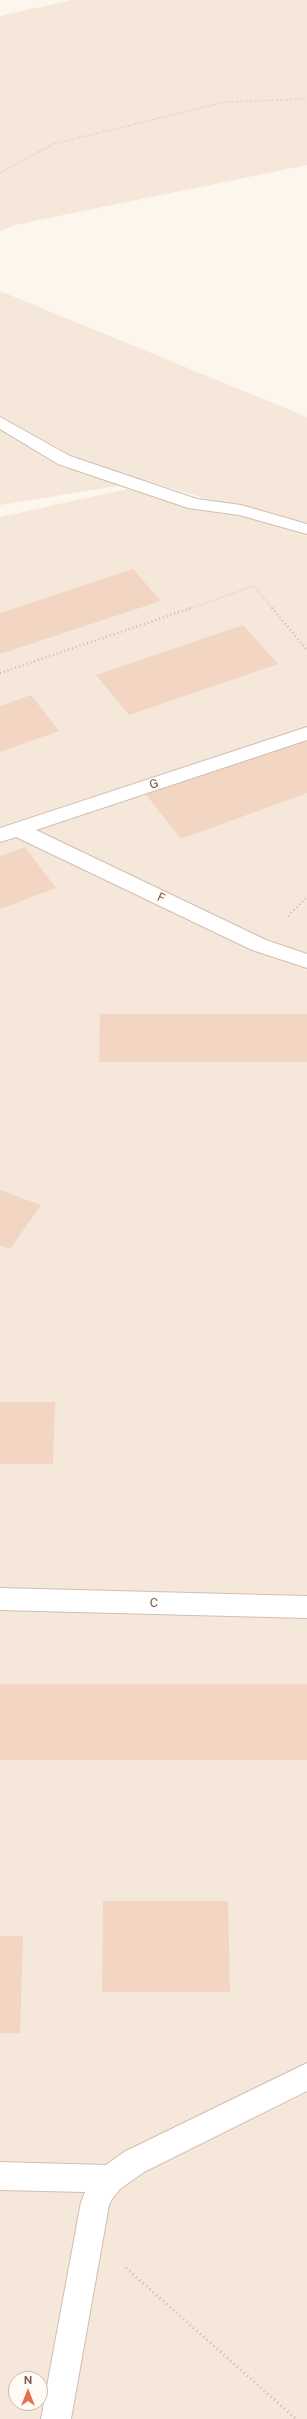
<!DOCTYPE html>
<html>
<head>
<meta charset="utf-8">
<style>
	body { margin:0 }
	#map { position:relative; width:307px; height:2419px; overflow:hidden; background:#fdf6ec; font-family:"Public Sans",sans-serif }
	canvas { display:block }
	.north { position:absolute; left:8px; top:2371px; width:40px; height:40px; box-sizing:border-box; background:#fffaf3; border:1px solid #cabbb1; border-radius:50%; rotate:0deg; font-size:11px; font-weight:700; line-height:16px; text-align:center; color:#7a5c4d }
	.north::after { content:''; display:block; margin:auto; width:14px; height:18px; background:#e76f51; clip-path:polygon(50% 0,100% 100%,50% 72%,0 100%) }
</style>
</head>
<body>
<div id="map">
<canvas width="307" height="2419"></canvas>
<div class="north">N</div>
</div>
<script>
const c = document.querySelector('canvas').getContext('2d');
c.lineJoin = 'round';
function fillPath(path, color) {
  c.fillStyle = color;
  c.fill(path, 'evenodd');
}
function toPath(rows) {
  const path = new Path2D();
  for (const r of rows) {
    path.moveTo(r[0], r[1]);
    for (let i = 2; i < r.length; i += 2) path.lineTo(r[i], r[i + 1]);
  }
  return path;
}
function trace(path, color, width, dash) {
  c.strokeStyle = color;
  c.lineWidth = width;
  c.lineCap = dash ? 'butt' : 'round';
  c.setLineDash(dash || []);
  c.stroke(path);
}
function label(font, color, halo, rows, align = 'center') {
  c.font = font + ' "Public Sans",sans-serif';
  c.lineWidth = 3;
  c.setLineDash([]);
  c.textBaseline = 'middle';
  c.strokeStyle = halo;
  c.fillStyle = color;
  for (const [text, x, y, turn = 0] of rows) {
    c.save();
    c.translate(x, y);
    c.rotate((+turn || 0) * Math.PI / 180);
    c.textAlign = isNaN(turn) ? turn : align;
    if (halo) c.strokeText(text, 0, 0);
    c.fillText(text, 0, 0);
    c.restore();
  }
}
const residential = toPath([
	[72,0,307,0,307,165,15,225,0,231,0,16],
	[0,291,307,417,307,2419,0,2419,0,517,127,489,236,508,148,481,0,505],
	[16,2379,40,2379,40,2403,16,2403]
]);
const building = toPath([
	[133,569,161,601,0,654,0,613],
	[243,625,278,664,129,715,96,675],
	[31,695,59,731,0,752,0,706],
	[307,734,307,793,181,839,143,791],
	[25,847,56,888,0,909,0,856],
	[100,1014,307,1014,307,1062,99,1062],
	[0,1190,41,1205,10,1249,0,1245],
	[0,1402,55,1402,53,1464,0,1464],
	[0,1684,307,1684,307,1760,0,1760],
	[103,1901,228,1901,230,1992,102,1992],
	[0,1936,23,1936,20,2033,0,2033]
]);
const pathFar2 = toPath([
	[0,173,53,144,225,102,307,99],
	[188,609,254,586,273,609]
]);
const pathFar1 = toPath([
	[272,608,307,650],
	[0,673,191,608],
	[288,916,307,897]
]);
const path = toPath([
	[126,2268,296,2419]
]);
const minor = toPath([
	[0,417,70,456,197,499,241,505,307,524,307,534,239,515,188,508,58,464,0,429,0,417],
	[307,727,307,740,36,830,266,940,307,954,307,968,252,950,16,837,0,842,0,828,307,727],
	[0,1588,307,1596,307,1618,0,1610,0,1588],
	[307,2063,307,2091,144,2172,120,2189,112,2199,109,2205,71,2419,41,2419,81,2202,85,2192,0,2190,0,2162,106,2165,124,2152,307,2063]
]);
const streetNames = [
	["G",154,784,-18],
	["F",161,898,25],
	["C",154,1603,1]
];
fillPath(residential, '#f5e8da');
fillPath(building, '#f3d5c3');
trace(minor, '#d1beb0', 2);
trace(pathFar2, '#d9b8a5', 2, [0.5, 2]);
trace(pathFar1, '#d9b8a5', 2.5, [1, 3]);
trace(path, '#d9b8a5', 3, [1, 3.5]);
fillPath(minor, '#fff');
label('12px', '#7a5c4d', '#fffaf3', streetNames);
</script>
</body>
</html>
